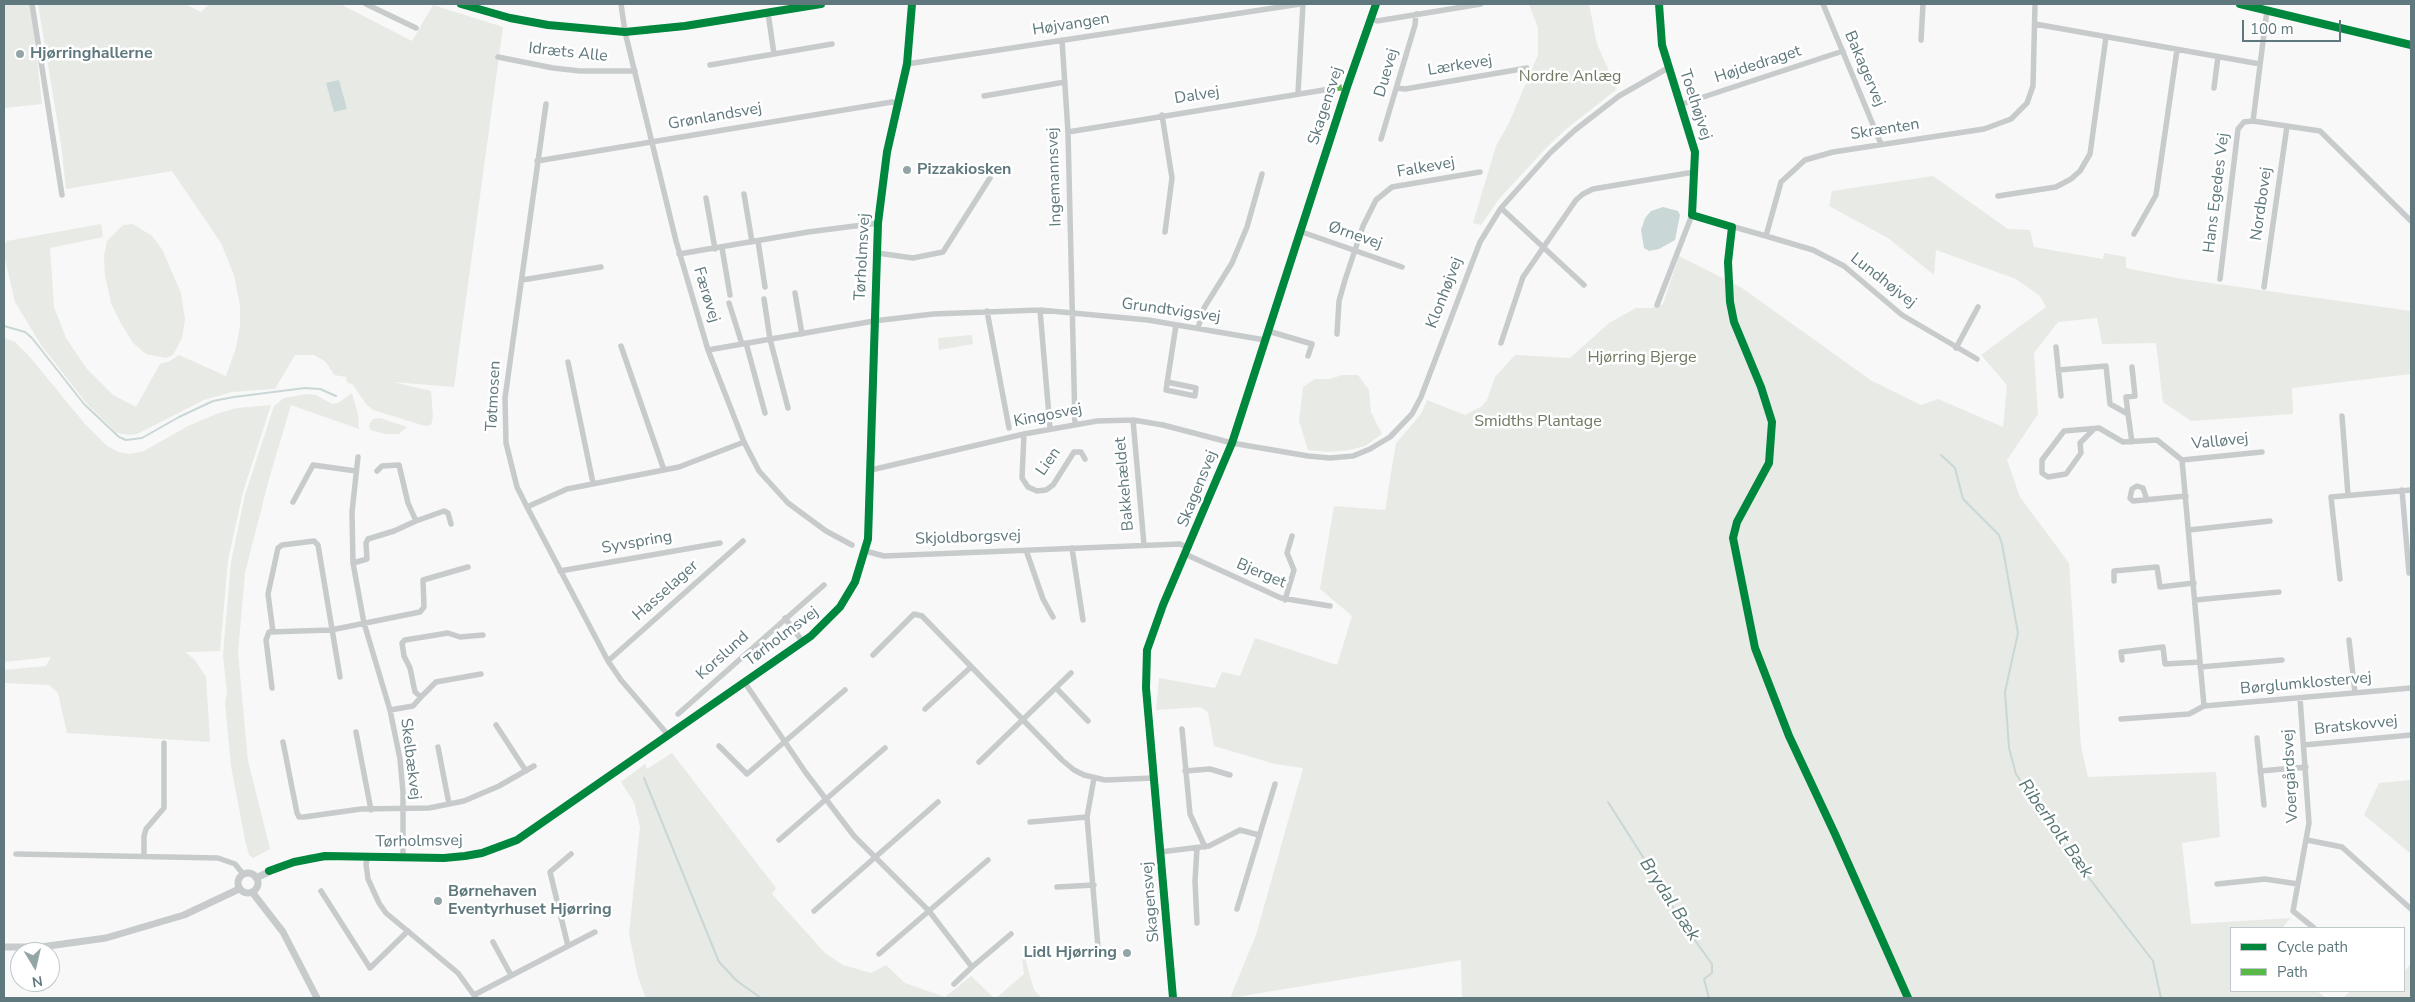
<!DOCTYPE html>
<html>
<head>
<meta charset="utf-8">
<style>
	body { margin:0 }
	#map { position:relative; width:2415px; height:1002px; overflow:hidden; background:#f8f8f8; font-family:"Nunito Sans",sans-serif }
	canvas { display:block }
	.frame { position:absolute; inset:0; border:5px solid #5e787d; pointer-events:none }
	.legend { position:absolute; left:2230px; top:927px; width:175px; height:65px; box-sizing:border-box; background:#fff; border:1px solid #bfc9cb; margin:0; padding:6px 9px; list-style:none; font-size:15px; color:#5e787d }
	.legend li { display:flex; align-items:center; gap:10px; height:25px }
	.legend b { width:25px; border:1px solid #bfc9cb }
	.north { position:absolute; left:10px; top:942px; width:50px; height:50px; box-sizing:border-box; background:#fff; border:1px solid #bfc9cb; border-radius:50%; rotate:171deg; font-size:14px; font-weight:700; line-height:20px; text-align:center; color:#5e787d }
	.north::after { content:''; display:block; margin:auto; width:18px; height:22px; background:#94a5a8; clip-path:polygon(50% 0,100% 100%,50% 72%,0 100%) }
	.scale { position:absolute; left:2242px; top:20px; width:99px; height:22px; box-sizing:border-box; border:2px solid #5e787d; border-top:0; padding-left:6px; font-size:15px; line-height:18px; white-space:nowrap; color:#5e787d; -webkit-text-stroke:4px #fff; paint-order:stroke }
</style>
</head>
<body>
<div id="map">
<canvas width="2415" height="1002"></canvas>
<div class="frame"></div>
<ul class="legend">
<li><b style="height:6px;background:#00873e"></b>Cycle path</li>
<li><b style="height:6px;background:#58b947"></b>Path</li>
</ul>
<div class="north">N</div>
<div class="scale">100 m</div>
</div>
<script>
const c = document.querySelector('canvas').getContext('2d');
c.lineJoin = 'round';
function fillPath(path, color) {
  c.fillStyle = color;
  c.fill(path, 'evenodd');
}
function toPath(rows) {
  const path = new Path2D();
  for (const r of rows) {
    if (r.length === 3) {
      path.moveTo(r[0] + r[2], r[1]);
      path.arc(r[0], r[1], r[2], 0, 2 * Math.PI);
      continue;
    }
    path.moveTo(r[0], r[1]);
    for (let i = 2; i < r.length; i += 2) path.lineTo(r[i], r[i + 1]);
  }
  return path;
}
function trace(path, color, width, dash) {
  c.strokeStyle = color;
  c.lineWidth = width;
  c.lineCap = dash ? 'butt' : 'round';
  c.setLineDash(dash || []);
  c.stroke(path);
}
function label(font, color, halo, rows, align = 'center') {
  c.font = font + ' "Nunito Sans",sans-serif';
  c.lineWidth = 5;
  c.setLineDash([]);
  c.textBaseline = 'middle';
  c.strokeStyle = halo;
  c.fillStyle = color;
  for (const [text, x, y, turn = 0] of rows) {
    c.save();
    c.translate(x, y);
    c.rotate((+turn || 0) * Math.PI / 180);
    c.textAlign = isNaN(turn) ? turn : align;
    if (halo) c.strokeText(text, 0, 0);
    c.fillText(text, 0, 0);
    c.restore();
  }
}
const green = toPath([
	[4,4,31,4,42,104,4,108],
	[38,4,185,4,201,12,209,4,340,4,412,41,433,5,503,27,454,387,393,382,431,391,433,417,431,425,425,426,373,410,366,404,353,385,347,382,346,377,334,375,326,362,314,355,295,355,275,389,232,392,204,400,137,434,129,435,117,433,87,404,41,345,15,302,4,255,4,246,7,241,101,224,103,237,50,248,54,307,66,338,87,369,113,395,136,407,160,364,170,361,179,355,226,376,236,348,240,326,240,305,234,275,221,243,172,171,66,189,61,144],
	[1529,4,1589,4,1597,44,1617,89,1564,131,1546,148,1499,199,1481,225,1473,223,1496,146,1509,123,1538,55,1538,28],
	[1933,176,2008,229,2030,230,2034,247,2103,259,2104,253,2126,257,2126,268,2182,279,2411,311,2411,374,2292,388,2293,414,2191,421,2163,402,2156,343,2102,344,2097,318,2058,322,2034,353,2038,414,2007,460,2020,497,2069,563,2081,746,2088,777,2216,772,2220,837,2182,843,2191,924,2291,918,2282,928,2231,928,2231,991,2317,991,2326,998,1462,998,1461,960,1230,998,1256,935,1303,768,1275,764,1214,746,1208,712,1200,707,1156,710,1159,678,1215,688,1222,672,1240,676,1255,638,1337,665,1352,616,1320,589,1334,506,1385,510,1396,443,1421,414,1427,400,1465,415,1482,406,1487,400,1495,377,1515,355,1570,358,1609,323,1636,308,1651,308,1663,304,1679,256,1742,288,1872,381,1921,405,1938,399,2003,427,2007,385,1981,355,2046,307,2040,296,2016,279,1936,250,1934,275,1888,238,1829,206,1832,191],
	[133,224,152,236,162,249,181,293,185,320,182,338,173,355,166,358,146,354,133,343,119,320,111,303,105,275,104,256,107,241,123,225],
	[972,335,973,344,939,350,938,338],
	[4,338,15,342,29,356,85,424,106,445,118,452,130,454,144,451,188,426,219,413,237,408,271,405,243,492,228,560,220,651,185,652,195,660,206,677,210,742,67,733,58,693,49,685,4,683,4,670,46,666,51,657,4,662],
	[1342,375,1358,375,1369,390,1371,412,1382,434,1365,446,1349,450,1328,452,1308,450,1299,421,1303,387,1315,379,1330,379],
	[352,393,358,414,359,429,291,405,269,479,245,573,238,653,248,761,270,849,253,858,249,855,245,840,231,766,225,703,227,693,223,655,231,562,245,495,274,406,284,398,307,394,316,395,332,404,338,403],
	[380,418,407,427,399,434,385,434,370,430,369,425,373,419],
	[672,753,776,888,772,894,825,953,843,965,871,973,886,965,905,983,945,997,971,976,994,998,646,998,638,977,629,934,640,827,634,802,621,782,645,764,647,769],
	[2411,780,2411,854,2364,815,2379,783],
	[1025,958,1034,990,1042,998,996,998,1024,974,1022,959],
	[2411,964,2411,998,2343,998,2350,991,2404,991,2404,971]
]);
const water = toPath([
	[339,80,347,109,334,112,326,83],
	[1663,207,1678,211,1680,215,1675,240,1659,249,1649,251,1644,248,1641,230,1645,218,1651,211]
]);
const stream = toPath([
	[4,326,25,332,32,338,84,404,119,437,126,440,142,438,179,417,213,401,234,397,305,388,320,389,336,396],
	[1941,455,1955,468,1963,499,1999,535,2002,544,2018,633,2005,692,2009,748,2016,774,2059,839,2153,961,2161,998],
	[644,778,719,962,737,981,761,998],
	[1608,802,1669,898,1676,914,1712,964,1712,973,1704,979,1709,998]
]);
const minor = toPath([
	[32,4,62,195],
	[366,4,416,28],
	[621,4,625,32,676,241,708,350,744,442,759,471,788,503,826,531,852,545],
	[1823,4,1881,144],
	[2267,10,2253,121,2320,131,2411,221],
	[768,13,774,54],
	[1371,19,1377,21,1481,4],
	[2035,24,2260,64],
	[1062,40,1068,132,1075,424],
	[1921,40,1923,4],
	[498,57,553,68,580,71,635,71],
	[907,64,1300,4],
	[710,65,832,44],
	[1397,88,1405,89,1527,68],
	[2214,88,2218,57],
	[1298,93,1303,4],
	[984,96,1065,82],
	[546,104,505,398,506,443,517,487,527,507,608,661,621,680,669,736],
	[1682,104,1843,51],
	[1162,115,1172,178,1165,232],
	[1068,132,1330,89],
	[1381,139,1415,25,1416,14],
	[537,161,892,102,898,103],
	[744,194,752,242],
	[1998,196,2056,187,2071,179,2080,171,2090,154,2106,37],
	[706,198,715,249],
	[1501,208,1584,285],
	[1692,215,1766,236,1781,182,1805,160,1833,152,1984,129,2011,119,2027,103,2033,86,2035,4],
	[1299,231,1402,267],
	[2134,234,2156,195,2177,50],
	[1766,236,1813,250,1844,266,1902,315,1977,359],
	[758,241,765,287],
	[722,248,730,295],
	[877,253,913,258,943,252,990,178],
	[679,254,808,232,878,223],
	[2220,279,2238,129,2244,122,2253,121],
	[522,280,601,267],
	[2264,287,2287,126],
	[795,293,802,334],
	[764,299,770,339,788,408],
	[729,303,742,344],
	[1657,305,1692,215,1695,152,1662,45,1659,4],
	[1040,310,1050,428],
	[987,311,1009,428],
	[1198,328,1204,308,1232,263,1247,227,1262,174],
	[1268,331,1312,344,1308,356],
	[1337,334,1339,301,1345,280,1363,226,1376,200,1392,187,1480,172],
	[746,343,765,413],
	[1501,343,1523,277,1576,200,1583,194,1593,189,1694,172],
	[621,346,664,470],
	[2056,347,2061,396],
	[1956,348,1978,307],
	[708,350,874,321,933,314,1040,310,1148,320,1265,340],
	[568,362,593,483],
	[2058,370,2106,366,2110,404,2128,414,2132,442],
	[1167,382,1196,388,1195,396,1166,390,1176,325],
	[2128,414,2126,397,2135,396,2132,367],
	[2342,416,2348,495],
	[1133,420,1144,545],
	[2094,429,2080,443,2081,453,2066,474,2048,477,2042,473,2042,460,2064,431,2099,428,2123,442,2157,440,2182,460,2204,706],
	[1024,434,1022,478,1028,487,1037,491,1046,490,1053,485,1074,452,1081,452,1085,459],
	[358,457,352,512,353,563,364,623,390,710,400,759,403,792,403,857],
	[2182,460,2262,452],
	[871,470,1024,434,1097,421,1133,420,1163,425,1232,443,1308,456,1330,458,1353,456,1370,449,1390,437,1412,414,1421,397,1480,242,1501,208,1550,153,1575,130,1619,96,1668,68],
	[2402,490,2409,573],
	[2147,500,2143,488,2137,486,2132,489,2130,498,2133,501,2186,496],
	[293,502,313,465,356,471],
	[527,507,567,489,679,467,744,442],
	[416,521,444,511,448,513,451,524],
	[2189,530,2270,521],
	[1072,548,1083,620],
	[1026,550,1043,599,1053,617],
	[865,551,884,556,1180,544,1189,548],
	[1185,554,1281,598,1330,606],
	[353,563,367,559,366,543,368,539,394,531,416,521,408,503,399,465,382,466,377,471],
	[560,571,720,543],
	[2340,579,2331,497,2411,490],
	[2114,581,2114,571,2157,567,2160,587,2194,583],
	[1285,600,1294,570,1287,553,1292,536],
	[2195,600,2279,592],
	[785,618,803,642],
	[273,632,268,594,278,548,282,545,314,541,318,545,340,677],
	[2349,640,2355,693],
	[873,655,914,614,922,616,1062,760,1074,770,1084,775,1105,780,1154,778],
	[2122,660,2121,652,2163,647,2165,664,2200,662],
	[608,661,743,541],
	[2200,667,2282,660],
	[745,683,806,773,854,836,929,911,972,967,1011,934],
	[272,688,266,640,269,632,331,630,420,612,424,607,423,580,468,567],
	[1056,688,1088,721],
	[421,697,436,682,481,674],
	[2300,698,2309,823,2293,911,2314,928],
	[925,709,971,667],
	[390,710,413,706,421,697,415,692,410,668,404,656,402,643,405,640,448,633,460,637,483,635],
	[678,714,824,585],
	[2121,719,2189,714,2204,706,2411,688],
	[496,725,526,771],
	[1182,729,1190,814,1205,847],
	[356,732,371,810],
	[2257,738,2264,805],
	[283,742,297,813,299,817,304,817,361,809,429,808,464,801,499,786,534,766],
	[2304,745,2411,735],
	[719,746,747,774,845,690],
	[438,747,449,804],
	[979,762,1071,673],
	[1185,771,1210,769,1230,775],
	[2260,771,2306,767],
	[1030,822,1087,817],
	[779,840,885,748],
	[2307,840,2342,847,2411,909],
	[1197,848,1195,881,1197,923],
	[1160,852,1209,846,1240,830,1259,835],
	[16,854,218,858,235,864,243,874],
	[144,856,144,836,146,829,164,808,164,743],
	[368,856,366,864,368,879,379,903,386,913,458,973,476,998],
	[2217,884,2265,879,2298,884],
	[1057,887,1094,885],
	[321,891,370,968,408,931],
	[1237,909,1275,784],
	[814,911,938,802],
	[493,942,511,975],
	[568,946,550,872,571,854],
	[1062,953,1094,950,1098,947,1087,817,1094,778],
	[879,954,988,860],
	[954,984,972,967],
	[474,995,595,932]
]);
const tertiary = toPath([
	[461,4,510,18,548,25,625,32,685,26,821,4],
	[2240,4,2411,45],
	[248,883,10],
	[256,878,279,867,310,858,337,856,444,858,465,856,482,853,517,840,811,636,840,607,855,582,868,539,878,223,887,152,907,64,912,4],
	[252,892,283,932,317,998],
	[4,947,41,947,106,938,184,915,239,889],
	[1173,998,1146,688,1147,650,1163,605,1232,443,1347,87,1376,4]
]);
const quiet = toPath([
	[1330,89,1347,87]
]);
const cycleway = toPath([
	[461,4,510,18,548,25,625,32,685,26,821,4],
	[1659,4,1662,45,1695,152,1692,215,1732,227,1728,262,1730,302,1734,322,1761,387,1772,422,1769,463,1737,522,1733,538,1755,648,1789,736,1835,834,1908,998],
	[2240,4,2411,45],
	[269,871,294,862,325,856,444,858,465,856,482,853,517,840,811,636,840,607,855,582,868,539,878,223,887,152,907,64,912,4],
	[1173,998,1146,688,1147,650,1163,605,1232,443,1347,87,1376,4]
]);
const markers = [
	[20,54,5,"#94a5a8"],
	[907,170,5,"#94a5a8"],
	[438,901,5,"#94a5a8"],
	[1127,953,5,"#94a5a8"]
];
const streetNames = [
	["Højvangen",1071,25,-9],
	["Idræts Alle",568,53,6],
	["Højdedraget",1758,65,-18],
	["Lærkevej",1460,66,-9],
	["Bakagervej",1864,69,67],
	["Duevej",1387,73,-74],
	["Dalvej",1197,96,-9],
	["Toelhøjvej",1695,105,72],
	["Skagensvej",1326,106,-72],
	["Grønlandsvej",715,117,-10],
	["Skrænten",1885,130,-9],
	["Falkevej",1426,168,-10],
	["Ingemannsvej",1055,177,-92],
	["Hans Egedes Vej",2217,193,-83],
	["Nordbovej",2262,204,-82],
	["Ørnevej",1355,236,19],
	["Tørholmsvej",863,257,-87],
	["Lundhøjvej",1883,281,38],
	["Klonhøjvej",1445,293,-69],
	["Færøvej",706,295,73],
	["Grundtvigsvej",1171,311,8],
	["Tøtmosen",494,396,-87],
	["Kingosvej",1048,416,-11],
	["Valløvej",2220,442,-6],
	["Lien",1049,462,-55],
	["Bakkehældet",1125,484,-95],
	["Skagensvej",1198,489,-68],
	["Skjoldborgsvej",968,538,-2],
	["Syvspring",637,543,-10],
	["Bjerget",1261,574,23],
	["Hasselager",666,591,-42],
	["Tørholmsvej",782,637,-37],
	["Korslund",723,656,-42],
	["Børglumklostervej",2306,684,-5],
	["Bratskovvej",2356,726,-6],
	["Skelbækvej",410,759,83],
	["Voergårdsvej",2291,776,-93],
	["Tørholmsvej",419,842,-1],
	["Skagensvej",1151,902,-95]
];
const poiNames = [
	["Hjørringhallerne",30,54],
	["Pizzakiosken",917,170],
	["Børnehaven",448,892],
	["Eventyrhuset Hjørring",448,910],
	["Lidl Hjørring",1117,953,"right"]
];
const parkNames = [
	["Nordre Anlæg",1570,77],
	["Hjørring Bjerge",1642,358],
	["Smidths Plantage",1538,422]
];
const waterNames = [
	["Riberholt Bæk",2055,829,55],
	["Brydal Bæk",1669,900,57]
];
fillPath(green, '#e8eae5');
fillPath(water, '#c9d7d6');
trace(stream, '#c9d7d6', 2);
trace(minor, '#c8cbcc', 5.5);
trace(tertiary, '#c8cbcc', 7);
trace(quiet, '#58b947', 6, [12, 6]);
trace(cycleway, '#00873e', 8);
for (const [x, y, r, color] of markers) {
  const dot = new Path2D();
  dot.arc(x, y, r, 0, 2 * Math.PI);
  c.fillStyle = color;
  c.fill(dot);
  trace(dot, '#fff', 2);
}
label('16px', '#5e787d', '#fff', streetNames);
label('bold 16px', '#5e787d', '#fff', poiNames, 'left');
label('16px', '#6e7a62', '#fff', parkNames);
label('italic 18px', '#587675', '#fff', waterNames);
</script>
</body>
</html>
